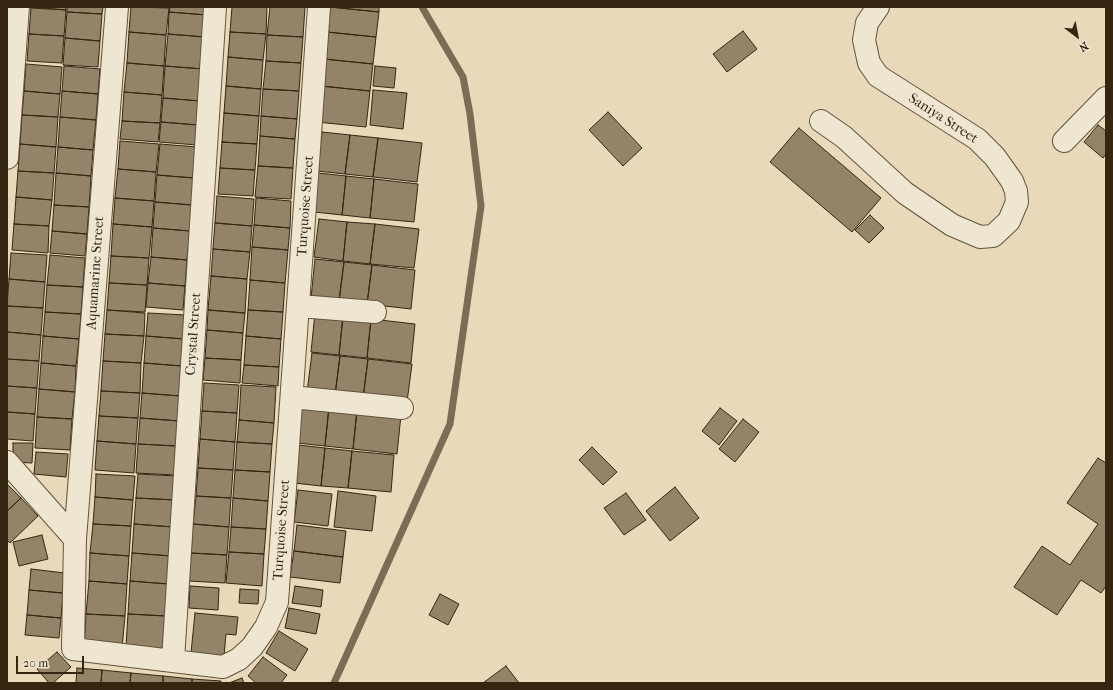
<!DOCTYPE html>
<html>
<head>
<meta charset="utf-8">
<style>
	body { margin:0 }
	#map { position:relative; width:1113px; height:690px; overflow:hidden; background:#e7d9ba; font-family:"IM FELL French Canon",serif }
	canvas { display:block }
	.frame { position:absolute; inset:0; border:8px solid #352612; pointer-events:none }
	.north { position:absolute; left:1057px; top:16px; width:40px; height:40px; -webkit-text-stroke:3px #efe6d2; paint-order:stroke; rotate:148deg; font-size:11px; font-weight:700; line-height:16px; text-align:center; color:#352612 }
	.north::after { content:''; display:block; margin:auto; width:14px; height:18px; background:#352612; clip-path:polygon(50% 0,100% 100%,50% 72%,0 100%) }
	.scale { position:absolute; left:16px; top:656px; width:68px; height:18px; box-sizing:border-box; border:2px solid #352612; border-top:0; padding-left:5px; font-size:12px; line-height:14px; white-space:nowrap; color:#352612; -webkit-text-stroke:3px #efe6d2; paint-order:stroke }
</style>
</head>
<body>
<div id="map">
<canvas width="1113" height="690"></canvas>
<div class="frame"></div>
<div class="north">N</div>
<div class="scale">20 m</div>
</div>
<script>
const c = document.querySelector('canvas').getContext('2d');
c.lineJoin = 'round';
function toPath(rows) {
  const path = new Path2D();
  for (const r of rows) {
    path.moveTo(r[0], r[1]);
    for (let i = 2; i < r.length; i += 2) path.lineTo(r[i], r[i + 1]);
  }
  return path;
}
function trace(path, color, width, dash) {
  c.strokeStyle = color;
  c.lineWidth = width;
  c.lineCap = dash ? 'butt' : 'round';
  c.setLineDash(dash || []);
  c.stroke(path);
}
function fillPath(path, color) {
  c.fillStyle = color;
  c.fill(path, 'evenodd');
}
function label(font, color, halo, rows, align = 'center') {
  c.font = font + ' "IM FELL French Canon",serif';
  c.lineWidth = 3.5;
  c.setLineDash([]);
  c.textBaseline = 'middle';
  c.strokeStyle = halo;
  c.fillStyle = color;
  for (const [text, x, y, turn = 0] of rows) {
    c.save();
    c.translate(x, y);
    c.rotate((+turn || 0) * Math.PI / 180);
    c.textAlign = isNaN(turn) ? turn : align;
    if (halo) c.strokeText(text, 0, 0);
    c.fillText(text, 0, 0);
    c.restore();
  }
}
const stream = toPath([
	[334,683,450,424,481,206,470,114,463,77,422,7]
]);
const building = toPath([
	[31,7,66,7,66,10,31,7],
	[67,7,103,7,102,14,67,12,67,7],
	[131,7,169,8,166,35,129,32,131,7],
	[170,7,207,7,207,15,169,12,170,7],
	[232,7,267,7,266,34,230,32,232,7],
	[270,7,305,7,303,37,267,35,270,7],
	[330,7,379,12,376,37,327,32,330,7],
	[330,7,379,7,379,12,330,7],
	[31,8,66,10,64,36,29,34,31,8],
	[67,12,102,14,100,41,65,38,67,12],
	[169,12,207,15,205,37,168,34,169,12],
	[743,31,757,49,727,72,713,54,743,31],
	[129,32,166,35,164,66,127,63,129,32],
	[230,32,266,34,263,60,228,57,230,32],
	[327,32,376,37,373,64,324,59,327,32],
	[29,34,64,36,62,63,27,61,29,34],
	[168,34,205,37,203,69,165,66,168,34],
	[267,35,303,37,301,63,266,61,267,35],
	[65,38,100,41,98,67,63,65,65,38],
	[228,57,263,60,261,89,226,86,228,57],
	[324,59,373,64,370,91,321,86,324,59],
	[266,61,301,63,299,91,263,89,266,61],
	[127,63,164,66,162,95,124,92,127,63],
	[26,64,62,67,60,94,24,91,26,64],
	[64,66,100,69,98,94,62,91,64,66],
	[165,66,203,69,200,101,163,98,165,66],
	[375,66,396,68,394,88,373,86,375,66],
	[226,86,261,89,259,116,224,113,226,86],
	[321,86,370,91,366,127,317,122,321,86],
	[263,89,299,91,297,119,261,116,263,89],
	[373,90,407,93,403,129,370,125,373,90],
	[24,91,60,94,58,117,22,115,24,91],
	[62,91,98,94,96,120,60,117,62,91],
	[124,92,162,95,160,123,122,121,124,92],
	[163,98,200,101,198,125,161,122,163,98],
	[608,112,642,148,623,166,589,130,608,112],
	[224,113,259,116,257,144,222,142,224,113],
	[22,115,58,117,56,147,20,144,22,115],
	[261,116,297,119,295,139,260,136,261,116],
	[60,117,96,120,93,150,58,147,60,117],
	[122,121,160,123,158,142,120,139,122,121],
	[161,122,198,125,197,145,159,142,161,122],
	[1098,125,1106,131,1106,154,1103,158,1084,142,1098,125],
	[799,128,881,198,852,232,770,162,799,128],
	[322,132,350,135,345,174,317,171,322,132],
	[350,135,378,138,373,177,345,174,350,135],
	[260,136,295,139,293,168,258,166,260,136],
	[378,138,422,143,417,182,373,177,378,138],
	[120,141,159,144,156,172,118,169,120,141],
	[222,142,257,144,255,170,220,168,222,142],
	[20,144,56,147,54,173,18,171,20,144],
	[160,144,197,147,194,178,157,175,160,144],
	[58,147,93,150,91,176,56,173,58,147],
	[258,166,293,168,291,199,255,197,258,166],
	[220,168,255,170,253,196,218,194,220,168],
	[118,169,156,172,154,201,115,198,118,169],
	[18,171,54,173,52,200,16,197,18,171],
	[56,173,91,176,89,207,54,205,56,173],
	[318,173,346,176,342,215,314,212,318,173],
	[157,175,194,178,192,205,155,202,157,175],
	[346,176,374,179,370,218,342,215,346,176],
	[374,179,418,184,414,222,370,218,374,179],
	[217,196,254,199,252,226,215,223,217,196],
	[16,197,52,200,49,226,14,224,16,197],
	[115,198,154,201,152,227,113,224,115,198],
	[256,198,291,201,290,228,254,225,256,198],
	[155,202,192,205,190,231,153,228,155,202],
	[54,205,89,207,87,234,52,231,54,205],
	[870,215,884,228,869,243,855,230,870,215],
	[319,219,347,222,343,261,314,257,319,219],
	[347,222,375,224,370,264,343,261,347,222],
	[215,223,252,226,250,252,213,249,215,223],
	[14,224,49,226,48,253,12,250,14,224],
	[113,224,152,227,149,258,111,256,113,224],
	[375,224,419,229,414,268,370,264,375,224],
	[254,225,290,228,288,250,252,247,254,225],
	[153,228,190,231,187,260,151,257,153,228],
	[52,231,87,234,85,256,50,253,52,231],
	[252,247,288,250,285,283,250,280,252,247],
	[213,249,250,252,247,279,211,276,213,249],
	[11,253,47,255,45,282,9,279,11,253],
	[50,255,85,258,83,287,47,285,50,255],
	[111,256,149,258,147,285,109,283,111,256],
	[151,257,187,260,185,286,148,283,151,257],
	[315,259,344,262,339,301,311,298,315,259],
	[344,262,372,265,367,304,339,301,344,262],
	[372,265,415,270,411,309,367,304,372,265],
	[211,276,247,279,245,313,208,310,211,276],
	[9,279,45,282,43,308,7,306,9,279],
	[250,280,285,283,283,312,248,310,250,280],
	[109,283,147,285,145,312,107,310,109,283],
	[148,283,185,286,183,310,146,307,148,283],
	[47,285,83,287,81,314,45,312,47,285],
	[7,306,43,308,41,335,7,332,7,306],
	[107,310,145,313,144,336,105,334,107,310],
	[208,310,245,313,243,333,207,330,208,310],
	[248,310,283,312,281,339,246,336,248,310],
	[45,312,81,314,79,339,43,336,45,312],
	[148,313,186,315,184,339,146,336,148,313],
	[315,313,343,316,339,355,311,352,315,313],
	[343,316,371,319,367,358,339,355,343,316],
	[371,319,415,324,411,363,367,358,371,319],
	[207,330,243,333,241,360,205,358,207,330],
	[7,332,41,335,39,361,7,359,7,332],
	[105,334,144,336,141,363,103,361,105,334],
	[43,336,79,339,76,366,41,363,43,336],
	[146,336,184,339,182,366,144,363,146,336],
	[246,336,281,339,279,367,244,365,246,336],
	[312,353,340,356,335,395,307,392,312,353],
	[340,356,368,359,363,398,335,395,340,356],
	[205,358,241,360,240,383,203,380,205,358],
	[7,359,39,361,37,388,7,386,7,359],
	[368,359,412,364,407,402,363,398,368,359],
	[103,361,141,363,140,393,101,391,103,361],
	[41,363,76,366,75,392,39,389,41,363],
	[144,363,182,366,180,396,142,393,144,363],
	[244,365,279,367,278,386,242,383,244,365],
	[204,383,239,385,237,413,202,411,204,383],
	[241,385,276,387,274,423,239,420,241,385],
	[7,386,37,388,35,414,7,412,7,386],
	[39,389,75,392,72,419,37,417,39,389],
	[101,391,140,393,138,418,99,416,101,391],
	[142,393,180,396,179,421,140,418,142,393],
	[301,404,329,407,325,446,297,443,301,404],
	[329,407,357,410,353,449,325,446,329,407],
	[720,408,737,421,719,445,702,431,720,408],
	[357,410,401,415,397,454,353,449,357,410],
	[202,411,237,413,235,442,200,439,202,411],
	[7,412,35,414,33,441,7,439,7,412],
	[99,416,138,418,136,444,97,441,99,416],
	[37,417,72,419,70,450,35,448,37,417],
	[140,418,179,421,177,446,138,444,140,418],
	[743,419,759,432,735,462,719,449,743,419],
	[239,420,274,423,272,444,237,442,239,420],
	[200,439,235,442,233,470,198,468,200,439],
	[97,441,136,444,134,473,95,470,97,441],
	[237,442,272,444,270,472,235,470,237,442],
	[13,443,33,443,32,463,13,462,13,443],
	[138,444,177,446,175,475,136,473,138,444],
	[298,445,325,448,321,486,294,483,298,445],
	[592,447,617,472,603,485,579,460,592,447],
	[325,448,352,451,348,488,321,486,325,448],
	[352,451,394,455,391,492,348,488,352,451],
	[36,452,68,454,66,477,34,474,36,452],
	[1098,458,1106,463,1106,586,1101,593,1081,580,1057,615,1014,587,1042,546,1070,565,1098,524,1067,503,1098,458],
	[198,468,233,470,231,498,196,496,198,468],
	[235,470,270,472,268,501,233,498,235,470],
	[96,474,135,476,133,500,95,497,96,474],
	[138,474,176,476,175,500,136,498,138,474],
	[7,484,21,498,7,511,7,484],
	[675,487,699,518,670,541,646,511,675,487],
	[298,490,332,494,328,526,294,522,298,490],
	[338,491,376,496,372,531,334,527,338,491],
	[626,493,646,520,624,535,604,508,626,493],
	[196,496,231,498,229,527,193,524,196,496],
	[95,497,133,500,131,526,93,524,95,497],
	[21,498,38,516,10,543,7,540,7,511,21,498],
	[136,498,175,500,173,527,134,524,136,498],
	[233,498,268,501,266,529,231,527,233,498],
	[93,524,131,526,129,556,90,553,93,524],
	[134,524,173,527,171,556,132,553,134,524],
	[193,524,229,527,227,555,191,553,193,524],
	[297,525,346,531,343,557,294,551,297,525],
	[231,527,266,529,264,554,229,552,231,527],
	[42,535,48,559,19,566,13,542,42,535],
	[294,551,343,557,340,583,290,577,294,551],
	[229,552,264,554,262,586,226,583,229,552],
	[90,553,129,556,127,584,89,581,90,553],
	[132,553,171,556,169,584,130,581,132,553],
	[191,553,227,555,225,583,189,581,191,553],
	[31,569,65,573,63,593,29,590,31,569],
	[89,581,127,584,125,616,86,614,89,581],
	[130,581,169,584,166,616,128,614,130,581],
	[190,586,219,588,218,610,189,608,190,586],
	[295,586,323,590,321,607,292,603,295,586],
	[240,589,259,590,258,604,239,603,240,589],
	[29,590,63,593,61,618,27,615,29,590],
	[440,594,459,604,448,625,429,615,440,594],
	[289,608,320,614,316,634,285,628,289,608],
	[195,613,238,617,236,635,226,634,224,656,191,653,195,613],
	[86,614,125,616,122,648,84,646,86,614],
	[128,614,166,616,164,649,126,646,128,614],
	[27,615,61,618,59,638,25,635,27,615],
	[279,631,308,649,295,671,266,653,279,631],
	[57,652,71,667,53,683,49,683,37,669,57,652],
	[263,657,287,675,281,683,256,683,248,676,263,657],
	[506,666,519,683,483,683,506,666],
	[77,668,102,670,101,683,76,683,77,668],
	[102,670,131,673,130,683,101,683,102,670],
	[131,673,163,676,163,683,130,683,131,673],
	[163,676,192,679,192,683,163,683,163,676],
	[242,678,244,683,229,683,242,678],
	[192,679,221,681,221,683,192,683,192,679]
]);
const minor = toPath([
	[821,121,844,137,905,193,952,225,980,237,993,236,1009,221,1017,202,1016,191,1012,181,995,157,977,139,878,76,869,63,864,40,867,23,878,7],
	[1064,141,1106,98],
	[7,158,18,7],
	[299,306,375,312],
	[292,397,402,408],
	[7,462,75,539,73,649,223,667,239,659,252,647,266,627,277,602,319,7],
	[75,539,117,7],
	[173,660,215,7]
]);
const streetNames = [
	["Saniya Street",943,119,33],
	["Turquoise Street",306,206,-86],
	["Aquamarine Street",96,273,-86],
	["Crystal Street",194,334,-86],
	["Turquoise Street",282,530,-86]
];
trace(stream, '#7b6d55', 7);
fillPath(building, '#928369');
trace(building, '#352612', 1);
trace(minor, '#62533c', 24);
trace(minor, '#efe6d2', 22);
label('14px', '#352612', '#efe6d2', streetNames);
</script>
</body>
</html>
